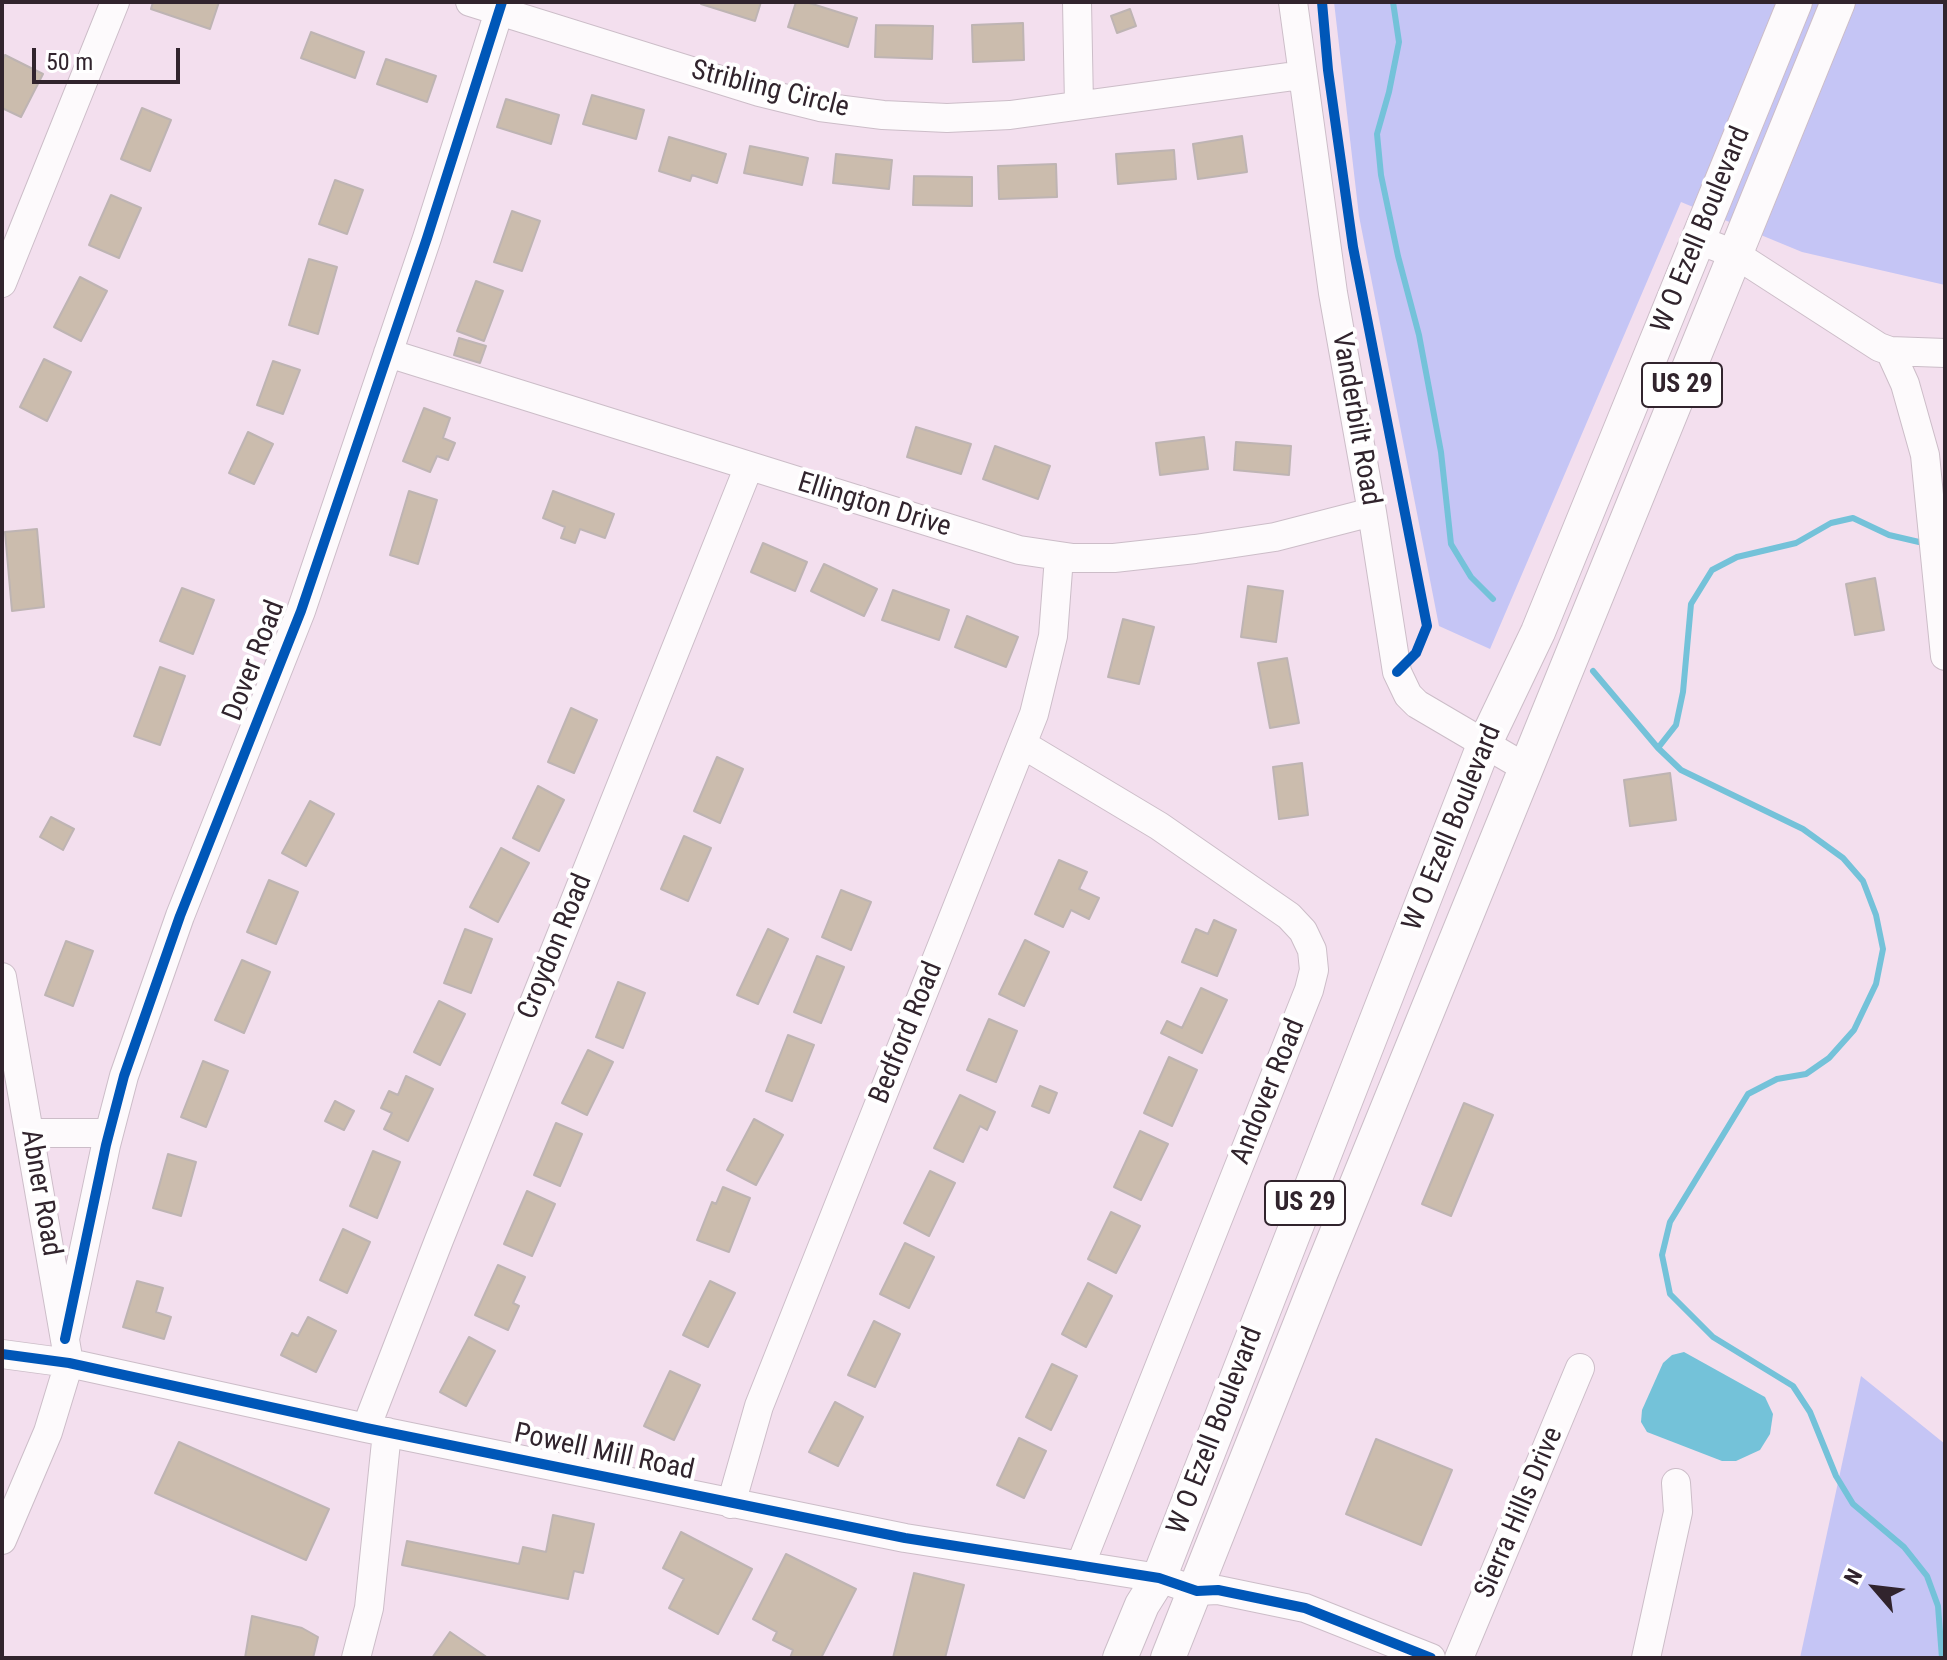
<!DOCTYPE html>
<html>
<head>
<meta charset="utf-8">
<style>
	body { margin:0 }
	#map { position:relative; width:1947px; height:1660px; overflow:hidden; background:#f3dfee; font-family:"Roboto Condensed",sans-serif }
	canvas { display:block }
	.frame { position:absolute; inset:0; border:4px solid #31242d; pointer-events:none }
	.north { position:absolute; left:1835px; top:1548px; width:80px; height:80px; -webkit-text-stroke:6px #fff; paint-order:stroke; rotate:298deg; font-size:22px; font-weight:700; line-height:32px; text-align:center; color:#31242d }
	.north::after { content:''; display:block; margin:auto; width:28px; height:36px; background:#31242d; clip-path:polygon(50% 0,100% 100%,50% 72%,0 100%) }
	.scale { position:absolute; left:32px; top:48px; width:148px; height:36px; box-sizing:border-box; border:4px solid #31242d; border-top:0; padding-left:10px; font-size:24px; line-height:28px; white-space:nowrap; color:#31242d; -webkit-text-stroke:6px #fff; paint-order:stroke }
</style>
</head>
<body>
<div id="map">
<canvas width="1947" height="1660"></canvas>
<div class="frame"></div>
<div class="north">N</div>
<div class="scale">50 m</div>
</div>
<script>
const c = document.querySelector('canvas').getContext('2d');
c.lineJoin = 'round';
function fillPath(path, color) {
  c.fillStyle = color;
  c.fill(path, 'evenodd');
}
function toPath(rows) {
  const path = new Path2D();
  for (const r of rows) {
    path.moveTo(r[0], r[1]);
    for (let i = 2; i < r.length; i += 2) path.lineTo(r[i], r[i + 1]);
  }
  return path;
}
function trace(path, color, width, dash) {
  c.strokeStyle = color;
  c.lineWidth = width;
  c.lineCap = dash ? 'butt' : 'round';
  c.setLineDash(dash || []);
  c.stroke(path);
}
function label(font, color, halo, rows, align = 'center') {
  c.font = font + ' "Roboto Condensed",sans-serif';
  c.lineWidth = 8;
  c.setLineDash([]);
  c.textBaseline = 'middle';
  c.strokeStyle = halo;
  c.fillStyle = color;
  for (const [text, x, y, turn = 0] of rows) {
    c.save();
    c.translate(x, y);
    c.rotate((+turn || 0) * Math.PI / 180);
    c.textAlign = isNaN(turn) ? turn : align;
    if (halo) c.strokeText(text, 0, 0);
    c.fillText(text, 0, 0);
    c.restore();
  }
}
const forest = toPath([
	[1334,2,1945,2,1945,285,1802,252,1681,202,1490,649,1439,626,1359,216],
	[1861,1376,1945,1444,1945,1658,1800,1658]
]);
const water = toPath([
	[1684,1352,1765,1397,1773,1414,1770,1434,1760,1450,1736,1461,1722,1461,1647,1432,1641,1422,1642,1410,1663,1363,1672,1355]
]);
const stream = toPath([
	[1393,2,1399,42,1389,92,1377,134,1381,175,1398,256,1419,335,1441,452,1451,544,1471,577,1493,599],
	[1593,671,1658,748,1681,770,1803,829,1843,858,1863,881,1876,915,1883,949,1876,984,1854,1030,1829,1058,1806,1074,1777,1079,1748,1094,1670,1222,1662,1255,1670,1294,1713,1337,1793,1386,1810,1412,1836,1476,1853,1504,1904,1547,1927,1576,1938,1606,1942,1658],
	[1658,748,1676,725,1683,692,1691,604,1712,570,1737,557,1796,543,1831,523,1853,518,1889,535,1919,542]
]);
const building = toPath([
	[153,2,219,2,210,29,151,9,153,2],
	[701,2,761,2,755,21,701,4,701,2],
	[796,2,806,2,857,18,848,47,788,27,796,2],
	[1130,9,1136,26,1117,33,1111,16,1130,9],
	[1023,23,1024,60,973,62,972,25,1023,23],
	[876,25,933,26,932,59,875,57,876,25],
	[311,32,364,52,355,78,301,58,311,32],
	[5,55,43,74,21,117,2,108,2,62,5,55],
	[386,59,436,76,427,102,377,84,386,59],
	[592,95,644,110,636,139,583,124,592,95],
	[506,99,559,115,551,144,497,127,506,99],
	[142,108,171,120,150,171,121,159,142,108],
	[1242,136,1247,172,1198,179,1193,144,1242,136],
	[669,137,726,154,717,183,692,175,690,181,659,171,669,137],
	[750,146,808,158,802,185,744,173,750,146],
	[1174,150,1176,179,1118,184,1116,154,1174,150],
	[836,154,892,160,889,189,833,183,836,154],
	[1056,164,1057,197,999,199,998,166,1056,164],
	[914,176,972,177,972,206,913,205,914,176],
	[335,180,363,190,347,234,319,224,335,180],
	[111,195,141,208,119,258,89,245,111,195],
	[512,211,540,221,522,271,494,262,512,211],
	[309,259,337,267,318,334,289,325,309,259],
	[80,277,107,291,81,341,54,327,80,277],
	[476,281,503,291,484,341,457,331,476,281],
	[459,338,486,346,480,363,454,355,459,338],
	[44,359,71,372,47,421,20,407,44,359],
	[273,361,300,370,283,414,257,405,273,361],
	[424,408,450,418,443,438,455,443,448,460,437,456,430,472,403,461,424,408],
	[916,427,971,444,961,474,907,457,916,427],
	[248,432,273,444,254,484,229,473,248,432],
	[1204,437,1208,469,1160,475,1156,443,1204,437],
	[1236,442,1291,446,1289,475,1234,470,1236,442],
	[995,446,1050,466,1038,499,983,479,995,446],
	[409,491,437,500,418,564,390,555,409,491],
	[553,491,614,514,605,538,580,529,575,543,561,538,565,527,543,518,553,491],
	[37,529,44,607,12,611,5,532,37,529],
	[763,543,807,562,795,591,751,572,763,543],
	[824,564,877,589,864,616,811,591,824,564],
	[1875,578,1884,630,1855,635,1846,584,1875,578],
	[1248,586,1283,591,1276,642,1241,637,1248,586],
	[182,588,214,600,193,654,160,641,182,588],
	[893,590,949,610,939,640,882,620,893,590],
	[967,616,1018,637,1006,667,955,647,967,616],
	[1123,619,1154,627,1139,684,1108,677,1123,619],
	[1287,658,1299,723,1270,728,1258,663,1287,658],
	[160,667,185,676,160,745,134,736,160,667],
	[571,708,597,720,574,773,548,762,571,708],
	[717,757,743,769,720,823,694,811,717,757],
	[1302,763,1308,815,1279,819,1273,767,1302,763],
	[1670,773,1676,820,1630,826,1624,780,1670,773],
	[538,786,564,800,539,851,513,838,538,786],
	[310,801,334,814,306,866,282,853,310,801],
	[51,817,74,829,63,850,40,837,51,817],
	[684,836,711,848,688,901,661,889,684,836],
	[501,848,529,863,498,922,470,907,501,848],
	[1059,860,1087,872,1079,889,1099,898,1089,919,1071,910,1063,927,1035,914,1059,860],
	[269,880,298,892,276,944,247,932,269,880],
	[841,890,871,902,851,950,822,937,841,890],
	[1214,920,1236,930,1217,976,1182,962,1196,929,1208,934,1214,920],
	[465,929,492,939,471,993,444,983,465,929],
	[768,929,788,939,758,1004,737,995,768,929],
	[1025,940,1049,952,1024,1006,999,994,1025,940],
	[66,941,93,951,73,1006,45,995,66,941],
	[817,956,844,967,821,1023,794,1012,817,956],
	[242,960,270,972,244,1033,215,1020,242,960],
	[618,982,645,993,623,1048,596,1037,618,982],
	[1201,988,1227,1000,1202,1053,1161,1033,1167,1021,1182,1028,1201,988],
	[439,1001,465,1014,440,1065,414,1052,439,1001],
	[989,1019,1017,1031,996,1082,967,1070,989,1019],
	[788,1035,814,1045,792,1101,766,1091,788,1035],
	[588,1050,613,1062,587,1115,562,1103,588,1050],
	[1169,1057,1197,1070,1172,1126,1144,1113,1169,1057],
	[203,1061,228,1071,206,1127,181,1117,203,1061],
	[406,1076,433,1089,408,1141,384,1129,392,1113,381,1108,389,1091,398,1095,406,1076],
	[1040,1086,1057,1093,1049,1113,1032,1106,1040,1086],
	[960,1095,995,1112,987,1130,980,1126,963,1162,934,1148,960,1095],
	[335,1101,354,1111,344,1130,325,1121,335,1101],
	[1464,1103,1493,1115,1451,1216,1422,1204,1464,1103],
	[754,1119,783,1135,756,1185,727,1170,754,1119],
	[556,1123,582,1134,560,1186,534,1175,556,1123],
	[1140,1131,1168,1144,1141,1200,1114,1187,1140,1131],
	[373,1151,400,1162,377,1218,350,1206,373,1151],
	[168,1154,196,1162,181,1216,153,1208,168,1154],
	[930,1171,955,1183,929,1236,904,1223,930,1171],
	[723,1187,750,1198,729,1252,697,1240,712,1202,716,1204,723,1187],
	[527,1191,555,1204,532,1256,504,1244,527,1191],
	[1111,1212,1140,1226,1116,1273,1088,1259,1111,1212],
	[343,1229,370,1242,347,1293,320,1280,343,1229],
	[905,1243,934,1257,909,1308,880,1294,905,1243],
	[498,1265,525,1277,513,1303,519,1306,508,1330,475,1315,498,1265],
	[137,1281,163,1288,156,1312,171,1317,164,1339,123,1327,137,1281],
	[710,1281,735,1293,708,1347,683,1335,710,1281],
	[1088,1283,1112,1296,1086,1347,1062,1334,1088,1283],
	[308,1317,336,1331,316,1372,281,1355,292,1333,298,1336,308,1317],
	[874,1321,900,1334,875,1387,848,1375,874,1321],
	[469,1337,495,1351,466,1406,440,1392,469,1337],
	[1052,1364,1077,1376,1051,1430,1026,1417,1052,1364],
	[670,1371,700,1385,674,1440,644,1426,670,1371],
	[835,1402,863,1417,838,1466,809,1452,835,1402],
	[1019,1438,1046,1451,1024,1498,997,1485,1019,1438],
	[1376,1439,1452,1470,1421,1545,1346,1514,1376,1439],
	[179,1442,329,1509,306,1560,155,1493,179,1442],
	[553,1515,594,1524,583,1573,574,1571,568,1599,402,1565,407,1541,519,1564,523,1547,546,1552,553,1515],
	[681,1532,752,1569,718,1634,669,1608,684,1579,663,1568,681,1532],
	[786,1554,856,1589,821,1658,790,1658,793,1650,773,1640,777,1632,753,1619,786,1554],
	[914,1573,964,1585,945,1658,893,1658,914,1573],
	[252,1616,302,1628,318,1637,313,1658,245,1658,252,1616],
	[450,1632,488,1658,432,1658,450,1632]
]);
const minor = toPath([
	[470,2,759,92,820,107,883,115,947,118,1010,115,1302,75],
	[1077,2,1079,105],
	[1293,2,1333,293,1372,512,1397,672,1408,695,1417,704,1526,768],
	[1698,240,1735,254,1879,347,1890,351,1945,353],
	[2,283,115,2],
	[1890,351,1905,384,1925,455,1945,656],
	[388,353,1019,550,1073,558,1114,558,1195,549,1275,537,1372,512],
	[1022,744,1159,826,1289,916,1303,931,1312,950,1314,970,1309,990,1080,1566],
	[2,977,69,1363,48,1432,2,1540],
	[29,1133,109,1133],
	[65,1339,106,1145,124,1076,180,916,301,611,427,238,502,2],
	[2,1354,69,1363,366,1428,905,1538,1159,1578,1197,1591,1218,1590,1305,1608,1431,1658],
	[366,1428,439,1240,749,466],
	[731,1504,759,1406,1034,714,1053,636,1059,557],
	[356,1658,369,1608,387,1432],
	[1459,1658,1580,1368],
	[1646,1658,1678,1512,1676,1483]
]);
const major = toPath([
	[1120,1658,1142,1605,1159,1578,1484,745,1538,632,1795,2],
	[1168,1658,1321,1272,1838,2]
]);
const cycleway = toPath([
	[1322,2,1328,70,1353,247,1427,626,1416,653,1397,672],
	[65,1339,106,1145,124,1076,180,916,301,611,427,238,502,2],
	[2,1354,69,1363,366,1428,905,1538,1159,1578,1197,1591,1218,1590,1305,1608,1431,1658]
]);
const shields = [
	[1682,385,80],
	[1305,1203,80]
];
const shieldNames = [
	["US 29",1682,385],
	["US 29",1305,1203]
];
const streetNames = [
	["Stribling Circle",770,90,14],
	["W O Ezell Boulevard",1702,230,-68],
	["Vanderbilt Road",1355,419,80],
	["Ellington Drive",874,506,17],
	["Dover Road",255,661,-69],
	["W O Ezell Boulevard",1453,828,-68],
	["Croydon Road",556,947,-68],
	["Bedford Road",907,1033,-68],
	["Andover Road",1269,1092,-68],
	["Abner Road",40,1193,80],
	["W O Ezell Boulevard",1216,1431,-69],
	["Powell Mill Road",604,1453,12],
	["Sierra Hills Drive",1520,1513,-67]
];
fillPath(forest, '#c5c5f5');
fillPath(water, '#74c2d9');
trace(stream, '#74c2d9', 6);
fillPath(building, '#cbbcad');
trace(building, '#beb4b3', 2);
trace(minor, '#ccbdc8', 30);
trace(major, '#ccbdc8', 36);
trace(minor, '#fdfafc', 28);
trace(major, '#fdfafc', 34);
trace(cycleway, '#0057b8', 10);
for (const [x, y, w] of shields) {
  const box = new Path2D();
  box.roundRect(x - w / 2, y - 22, w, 44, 6);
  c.fillStyle = '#fff';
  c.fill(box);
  trace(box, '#31242d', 2);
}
label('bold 26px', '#31242d', null, shieldNames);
label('28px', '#31242d', '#fff', streetNames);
</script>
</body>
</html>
